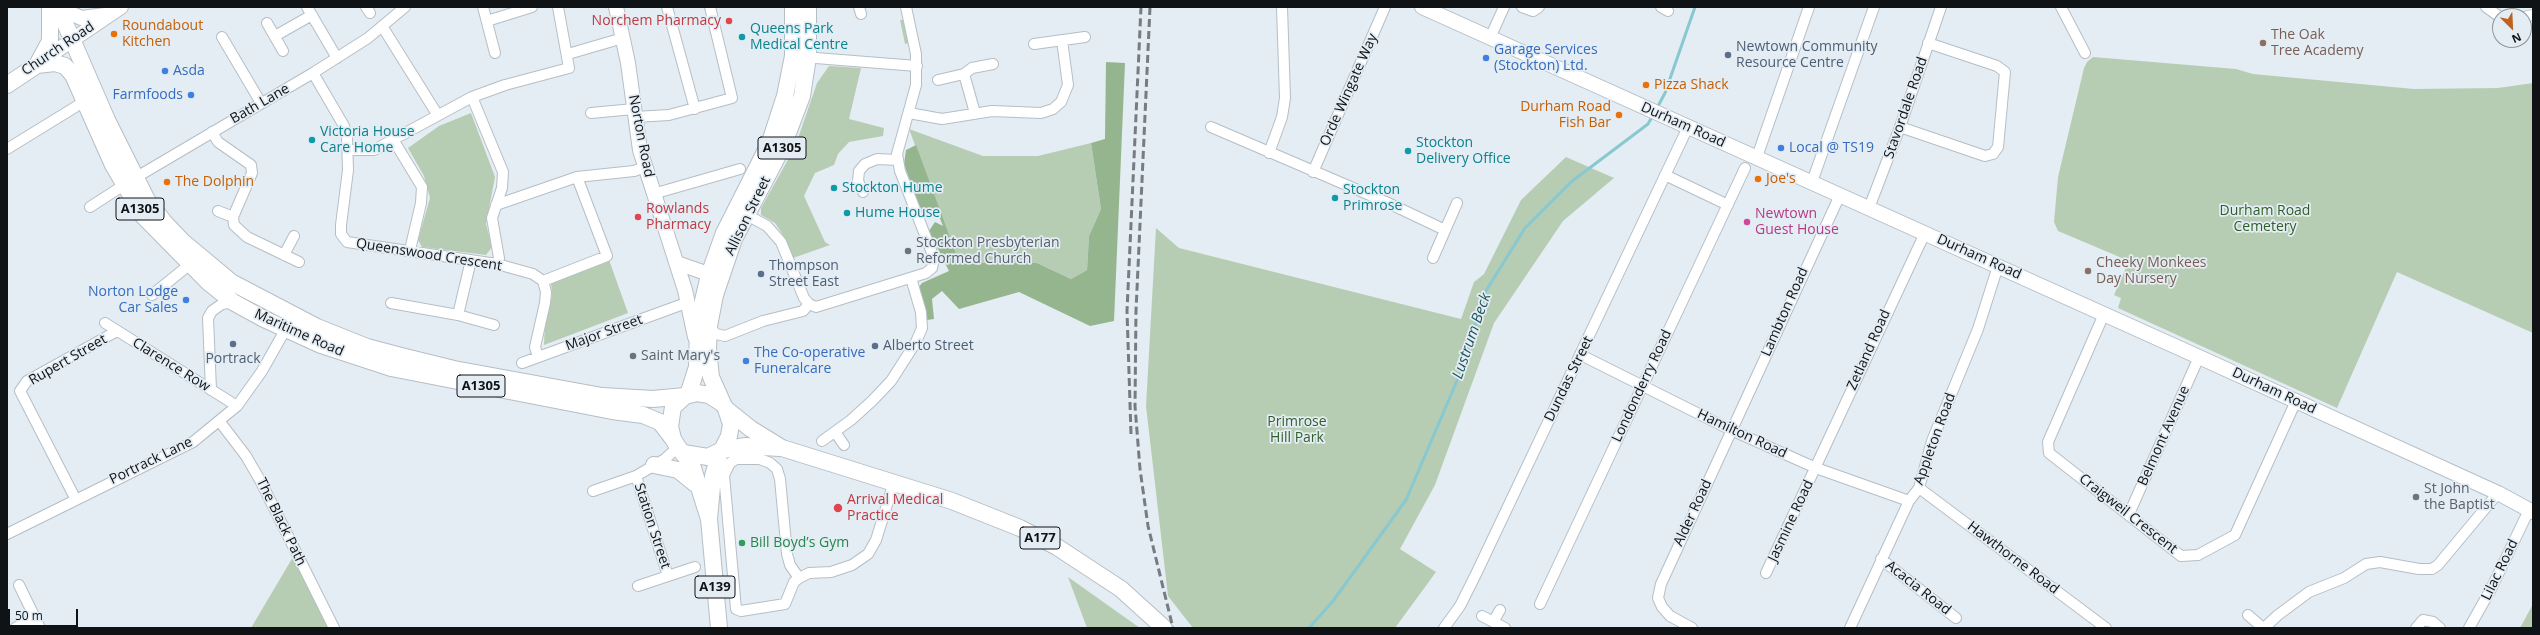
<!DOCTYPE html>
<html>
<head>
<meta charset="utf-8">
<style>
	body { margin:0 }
	#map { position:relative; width:2540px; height:635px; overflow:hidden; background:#e4edf4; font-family:"Open Sans",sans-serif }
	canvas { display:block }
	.frame { position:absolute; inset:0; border:8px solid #101316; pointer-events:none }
	.north { position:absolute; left:2492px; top:8px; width:40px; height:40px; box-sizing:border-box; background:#e4edf4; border:1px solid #8f969b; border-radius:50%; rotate:156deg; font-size:11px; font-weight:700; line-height:16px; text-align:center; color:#101316 }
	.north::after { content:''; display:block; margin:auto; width:14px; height:18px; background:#c1611f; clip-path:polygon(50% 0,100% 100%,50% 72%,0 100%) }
	.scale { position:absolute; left:8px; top:609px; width:70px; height:18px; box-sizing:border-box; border:2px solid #101316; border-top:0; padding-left:5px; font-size:12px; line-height:14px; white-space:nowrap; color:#101316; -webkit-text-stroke:3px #e4edf4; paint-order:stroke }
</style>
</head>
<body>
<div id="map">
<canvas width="2540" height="635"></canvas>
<div class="frame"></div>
<div class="north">N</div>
<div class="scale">50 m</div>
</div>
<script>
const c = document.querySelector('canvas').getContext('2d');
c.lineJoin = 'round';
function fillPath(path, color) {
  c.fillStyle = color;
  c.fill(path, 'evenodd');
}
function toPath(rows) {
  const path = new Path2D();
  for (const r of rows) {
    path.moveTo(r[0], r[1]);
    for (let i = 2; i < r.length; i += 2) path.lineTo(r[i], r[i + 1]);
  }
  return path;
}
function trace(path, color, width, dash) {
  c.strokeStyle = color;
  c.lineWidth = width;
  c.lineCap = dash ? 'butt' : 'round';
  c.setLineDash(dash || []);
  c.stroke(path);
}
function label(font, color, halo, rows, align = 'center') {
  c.font = font + ' "Open Sans",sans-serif';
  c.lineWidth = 3.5;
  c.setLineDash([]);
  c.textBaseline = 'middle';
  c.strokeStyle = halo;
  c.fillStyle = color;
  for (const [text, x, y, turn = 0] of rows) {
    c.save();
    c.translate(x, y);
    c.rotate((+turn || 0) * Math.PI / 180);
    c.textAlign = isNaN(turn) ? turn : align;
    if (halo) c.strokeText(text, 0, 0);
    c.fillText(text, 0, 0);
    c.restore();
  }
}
const green = toPath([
	[900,20,904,20,909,43,905,44],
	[2093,57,2236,69,2253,74,2414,89,2498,88,2533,83,2533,333,2397,272,2337,408,2118,308,2121,298,2114,295,2129,261,2058,231,2054,222,2058,177,2084,68,2087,62],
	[829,66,861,68,849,119,884,128,883,136,849,142,838,154,834,165,815,173,804,196,825,242,830,245,793,258,785,238,775,223,761,215,761,208,795,147,817,83],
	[471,113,495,177,486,224,492,247,486,255,422,247,418,240,430,198,424,176,408,148,439,126],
	[909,129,983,156,1038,156,1091,143,1101,209,1089,236,1087,270,1071,279,1037,263,961,263,958,259],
	[1566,157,1614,178,1563,221,1494,323,1435,485,1400,549,1436,572,1395,628,1193,628,1168,596,1146,406,1156,228,1179,248,1461,319,1474,282,1484,274,1521,200],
	[608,257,628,313,544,345,545,322,552,296,551,280],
	[293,557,330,628,251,628],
	[1068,577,1140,628,1087,628],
	[2533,604,2533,628,2520,628]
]);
const forest = toPath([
	[1106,62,1125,63,1114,321,1090,326,1019,292,959,309,942,291,932,299,934,319,927,320,919,287,922,283,949,271,929,231,935,222,943,226,937,211,933,217,921,211,904,164,906,150,916,145,958,259,961,263,1037,263,1071,279,1087,270,1089,236,1101,209,1091,143,1105,139]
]);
const stream = toPath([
	[1657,108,1665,93,1695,7],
	[1309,628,1333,601,1406,500,1462,369,1484,294,1525,228,1571,182,1648,124,1653,115]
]);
const street = toPath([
	[307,7,337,58],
	[366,7,370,13],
	[483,7,495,53],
	[667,7,695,109],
	[859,7,861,14],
	[1522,7,1533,11,1539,7],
	[1661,7,1668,11],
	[2061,7,2085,53],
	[2486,7,2500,17],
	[2524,17,2533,15],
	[487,21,532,7],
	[267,23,283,51],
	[382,26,437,114],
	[275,36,312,15],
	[222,37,261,103],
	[1490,38,1504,7],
	[1034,44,1085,37],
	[568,54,623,38],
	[803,57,917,66],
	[313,73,344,126,347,137,348,170,341,225,341,234,347,242,497,264,533,274,543,281],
	[964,74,975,113],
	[938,80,964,74,972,68,993,64],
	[472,97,503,172,502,188,492,218,499,258,497,264],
	[591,113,634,109],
	[909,113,942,119,992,111,1041,113,1053,109,1061,102,1068,85,1062,40],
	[635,117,669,115,732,98,710,7],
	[1211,127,1386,202,1445,230],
	[1900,127,1985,156,1993,154,1998,147,2005,72,1997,66,1928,43],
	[212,132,218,142,251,165,252,173,233,217,234,225,247,237,299,262],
	[394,141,422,187,421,203,410,250],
	[7,149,85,101],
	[349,150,374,150,472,97,505,85,569,68,558,7],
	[1269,153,1282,117,1285,98,1282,7],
	[1757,157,1809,7],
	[1313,172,1385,7],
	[1665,175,1728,205],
	[135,178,313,73,368,38,405,7],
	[1812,182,1874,7],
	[863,192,858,181,859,171,865,164,877,159,898,160],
	[653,194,740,169],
	[496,205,577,177,634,171,645,167],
	[90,207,124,185],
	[1869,208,1900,127,1941,7],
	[218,211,233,217],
	[747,215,767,226,781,242,804,298,809,304],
	[284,255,294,236],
	[1433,258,1457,203],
	[543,281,607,256,577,177],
	[152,295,189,265],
	[391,303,458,315,494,325],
	[2104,314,2048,442,2049,453,2181,556,2198,555,2235,535,2296,401],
	[458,315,471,260],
	[105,323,237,406],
	[709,326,716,334,725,336,763,321,803,311,809,304,816,307,926,273,932,268,934,258,900,171,897,154,916,85,916,54,906,7],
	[1581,355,1731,430,1816,468,1909,501],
	[538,357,535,347,545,303,546,292,543,281],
	[522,363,686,303],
	[211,390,208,318,212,311,222,304,233,302],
	[220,422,246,456,261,482,334,628],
	[835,432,844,445],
	[822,441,851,420,872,401,891,381,916,342,922,328,921,312,911,278],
	[636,476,668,576],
	[1919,488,2106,628],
	[593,491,636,476,665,459,678,447],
	[75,498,20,391,27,381,117,331],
	[2129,514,2199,357],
	[7,534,193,442,237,406,262,371,288,325],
	[1881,559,1956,618],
	[1766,573,1925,233],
	[799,578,790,565,787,554,780,479,777,469,770,463,760,459,736,459,730,463,724,475,736,609,741,611,785,604,794,582,799,578,809,573,831,572,852,565,868,554,876,540,894,482],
	[19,585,40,628],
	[638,586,695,567],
	[1540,604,1745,168],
	[2248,615,2263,628],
	[1482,616,1505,628],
	[1493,622,1500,610],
	[15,628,35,618],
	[1444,628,1460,606,1476,574,1688,127],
	[1692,628,1670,616,1662,607,1658,598,1661,584,1840,195],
	[1850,628,1909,501,1919,488,1932,441,1978,329,1998,266],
	[2264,628,2278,615,2309,592,2344,578,2366,564,2380,562,2419,569,2432,569,2438,565,2498,493],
	[2416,628,2423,620,2433,622,2440,628],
	[2469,628,2491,589,2529,510]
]);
const secondary = toPath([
	[58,7,81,18,105,15],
	[616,7,628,63,640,150,685,290,695,337],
	[1422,7,2199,357,2498,493,2533,512],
	[37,64,121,7],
	[677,263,720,278]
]);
const primary = toPath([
	[58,7,107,120,147,200,164,222,183,242,231,282,317,327,367,347,401,356,454,369,602,396,653,399,685,396],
	[37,65,50,41,50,7],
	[7,85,37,65,55,63,65,66,73,75,113,165,143,216,208,282,233,302,264,319,321,345,391,368,612,411,643,415,660,422,673,439],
	[688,395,697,367,698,322,709,275,724,233,770,142,785,96,793,56,793,7],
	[723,404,711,377,708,349,709,326,715,295,734,239,783,146,802,96,808,57,808,7],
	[726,409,751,429,782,448,952,501,1020,528,1057,547,1121,589,1164,628],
	[722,450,746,446,780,448],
	[683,453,708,457,722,450,729,436,731,424,726,409,723,404,709,395,697,393,685,396,673,407,670,426,673,439,678,447,692,465,709,519],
	[654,465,678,470,698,486],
	[719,628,709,519,713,476,720,452]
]);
const rail = toPath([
	[1150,7,1136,311,1135,406,1140,469,1148,526,1173,628],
	[1131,434,1127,311,1141,7]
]);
const markers = [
	[729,21,4,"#e0444e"],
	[114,34,4,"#e8710a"],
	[742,37,4,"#0f9aa8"],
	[2263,43,4,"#8d6e63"],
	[1728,55,4,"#5c6f8a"],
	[1486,58,4,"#3f7fe0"],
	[165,71,4,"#3f7fe0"],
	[1646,85,4,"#e8710a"],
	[191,95,4,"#3f7fe0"],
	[1619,115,4,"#e8710a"],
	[312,140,4,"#0f9aa8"],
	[1781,148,4,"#3f7fe0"],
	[1408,151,4,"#0f9aa8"],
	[1758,179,4,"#e8710a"],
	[167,182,4,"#e8710a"],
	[834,188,4,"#0f9aa8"],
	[1335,198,4,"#0f9aa8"],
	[847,213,4,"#0f9aa8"],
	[638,217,4,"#e0444e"],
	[1747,222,4,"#d1479c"],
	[908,251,4,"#6b7280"],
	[2088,271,4,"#8d6e63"],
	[761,274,4,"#5c6f8a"],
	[186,300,4,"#3f7fe0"],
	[233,344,4,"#5c6f8a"],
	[875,346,4,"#5c6f8a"],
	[633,356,4,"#6b7280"],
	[746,361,4,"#3f7fe0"],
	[2416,497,4,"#6b7280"],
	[838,508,5,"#e0444e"],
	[742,543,4,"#2e9e5b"]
];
const shields = [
	[782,148,48],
	[140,209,48],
	[481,386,48],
	[1040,538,40],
	[715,587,40]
];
const shieldNames = [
	["A1305",782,148],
	["A1305",140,209],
	["A1305",481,386],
	["A177",1040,538],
	["A139",715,587]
];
const healthNames = [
	["Norchem Pharmacy",721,21,"right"],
	["Rowlands",646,209],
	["Pharmacy",646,225],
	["Arrival Medical",847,500],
	["Practice",847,516]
];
const foodNames = [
	["Roundabout",122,26],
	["Kitchen",122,42],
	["Pizza Shack",1654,85],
	["Durham Road",1611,107,"right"],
	["Fish Bar",1611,123,"right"],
	["Joe's",1766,179],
	["The Dolphin",175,182]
];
const cultureNames = [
	["Queens Park",750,29],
	["Medical Centre",750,45],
	["Victoria House",320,132],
	["Care Home",320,148],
	["Stockton",1416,143],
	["Delivery Office",1416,159],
	["Stockton Hume",842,188],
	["Stockton",1343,190],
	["Primrose",1343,206],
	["Hume House",855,213]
];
const educationNames = [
	["The Oak",2271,35],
	["Tree Academy",2271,51],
	["Cheeky Monkees",2096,263],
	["Day Nursery",2096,279]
];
const serviceNames = [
	["Newtown Community",1736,47],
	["Resource Centre",1736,63],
	["Thompson",769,266],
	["Street East",769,282],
	["Alberto Street",883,346],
	["Portrack",233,359,"center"]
];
const streetNames = [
	["Church Road",58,49,-34],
	["Orde Wingate Way",1349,90,-66],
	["Bath Lane",260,104,-30],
	["Stavordale Road",1906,108,-71],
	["Durham Road",1683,125,24],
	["Norton Road",641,136,79],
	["Allison Street",748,216,-64],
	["Queenswood Crescent",429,255,9],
	["Durham Road",1979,257,24],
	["Lambton Road",1785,312,-66],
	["Maritime Road",299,333,24],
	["Major Street",604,333,-20],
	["Zetland Road",1869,350,-66],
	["Rupert Street",68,360,-30],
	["Clarence Row",171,365,32],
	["Dundas Street",1569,379,-64],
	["Londonderry Road",1642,386,-65],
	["Durham Road",2274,391,25],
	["Hamilton Road",1742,434,25],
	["Belmont Avenue",2164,436,-66],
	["Appleton Road",1935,439,-70],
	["Portrack Lane",151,461,-26],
	["Alder Road",1693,513,-65],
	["Craigweil Crescent",2128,514,38],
	["Jasmine Road",1791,521,-65],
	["The Black Path",281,522,64],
	["Station Street",652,526,72],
	["Hawthorne Road",2013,558,37],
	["Lilac Road",2500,570,-64],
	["Acacia Road",1918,588,38]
];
const shopNames = [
	["Garage Services",1494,50],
	["(Stockton) Ltd.",1494,66],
	["Asda",173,71],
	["Farmfoods",183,95,"right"],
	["Local @ TS19",1789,148],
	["Norton Lodge",178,292,"right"],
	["Car Sales",178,308,"right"],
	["The Co-operative",754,353],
	["Funeralcare",754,369]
];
const parkNames = [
	["Durham Road",2265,211],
	["Cemetery",2265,227],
	["Primrose",1297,422],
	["Hill Park",1297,438]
];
const hotelNames = [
	["Newtown",1755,214],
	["Guest House",1755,230]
];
const worshipNames = [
	["Stockton Presbyterian",916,243],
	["Reformed Church",916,259],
	["Saint Mary's",641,356],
	["St John",2424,489],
	["the Baptist",2424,505]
];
const leisureNames = [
	["Bill Boyd’s Gym",750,543]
];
const waterNames = [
	["Lustrum Beck",1472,336,-71]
];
fillPath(green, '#b7cdb3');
fillPath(forest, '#94b58e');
trace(stream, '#88c8d0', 3);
trace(street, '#b6bec5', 12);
trace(secondary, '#b6bec5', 16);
trace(primary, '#b6bec5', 18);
trace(street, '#fff', 10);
trace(secondary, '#fff', 14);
trace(primary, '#fff', 16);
trace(rail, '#767c80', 3, [8, 4]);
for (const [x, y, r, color] of markers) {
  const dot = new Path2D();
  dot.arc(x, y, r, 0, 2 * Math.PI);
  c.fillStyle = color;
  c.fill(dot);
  trace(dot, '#e4edf4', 1.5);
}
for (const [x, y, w] of shields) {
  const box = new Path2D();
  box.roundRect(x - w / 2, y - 11, w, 22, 3);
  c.fillStyle = '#e4edf4';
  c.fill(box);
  trace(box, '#101316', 1);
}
label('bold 13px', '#101316', null, shieldNames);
label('14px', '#be3a42', '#e4edf4', healthNames, 'left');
label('14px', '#c56008', '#e4edf4', foodNames, 'left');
label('14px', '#0d838f', '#e4edf4', cultureNames, 'left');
label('14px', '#785e54', '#e4edf4', educationNames, 'left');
label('14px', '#4e5e75', '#e4edf4', serviceNames, 'left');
label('14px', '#101316', '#e4edf4', streetNames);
label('14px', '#366cbe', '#e4edf4', shopNames, 'left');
label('14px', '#315e29', '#e4edf4', parkNames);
label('14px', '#b23c85', '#e4edf4', hotelNames, 'left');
label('14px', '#5b616d', '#e4edf4', worshipNames, 'left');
label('14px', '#27864d', '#e4edf4', leisureNames, 'left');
label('italic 15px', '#1d545a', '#e4edf4', waterNames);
</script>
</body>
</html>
